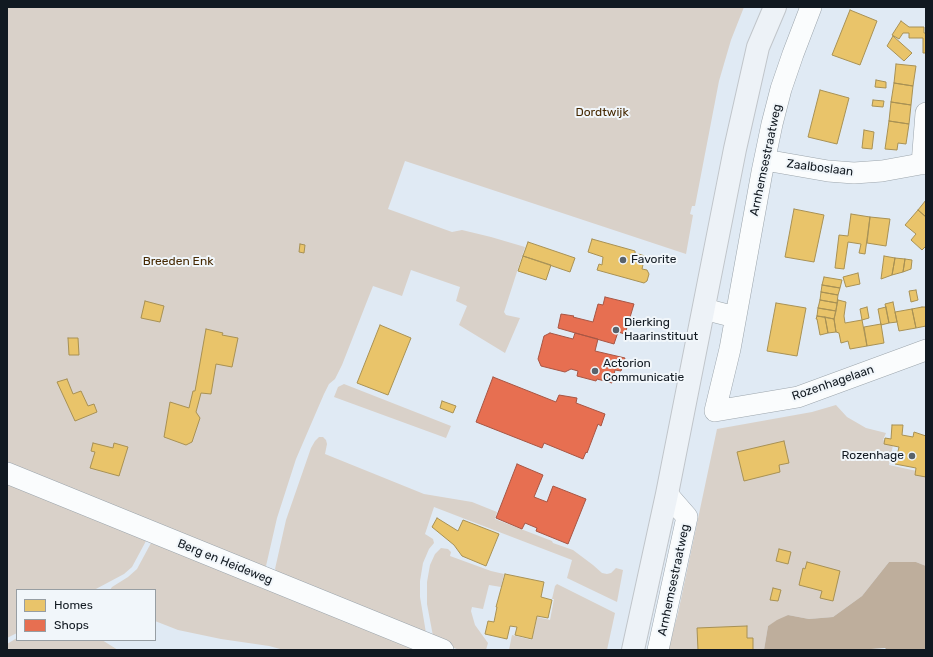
<!DOCTYPE html>
<html>
<head>
<meta charset="utf-8">
<style>
	body { margin:0 }
	#map { position:relative; width:933px; height:657px; overflow:hidden; background:#e0eaf4; font-family:Rubik,sans-serif }
	canvas { display:block }
	.frame { position:absolute; inset:0; border:8px solid #111921; pointer-events:none }
	.legend { position:absolute; left:16px; top:589px; width:140px; height:52px; box-sizing:border-box; background:#f1f6fa; border:1px solid #979ea3; margin:0; padding:5px 7px; list-style:none; font-size:12px; color:#111921 }
	.legend li { display:flex; align-items:center; gap:8px; height:20px }
	.legend b { width:20px; border:1px solid #979ea3 }
</style>
</head>
<body>
<div id="map">
<canvas width="933" height="657"></canvas>
<div class="frame"></div>
<ul class="legend">
<li><b style="height:11px;background:#e9c46a"></b>Homes</li>
<li><b style="height:11px;background:#e76f51"></b>Shops</li>
</ul>
</div>
<script>
const c = document.querySelector('canvas').getContext('2d');
c.lineJoin = 'round';
function fillPath(path, color) {
  c.fillStyle = color;
  c.fill(path, 'evenodd');
}
function toPath(rows) {
  const path = new Path2D();
  for (const r of rows) {
    path.moveTo(r[0], r[1]);
    for (let i = 2; i < r.length; i += 2) path.lineTo(r[i], r[i + 1]);
  }
  return path;
}
function trace(path, color, width, dash) {
  c.strokeStyle = color;
  c.lineWidth = width;
  c.lineCap = dash ? 'butt' : 'round';
  c.setLineDash(dash || []);
  c.stroke(path);
}
function label(font, color, halo, rows, align = 'center') {
  c.font = font + ' Rubik,sans-serif';
  c.lineWidth = 4;
  c.setLineDash([]);
  c.textBaseline = 'middle';
  c.strokeStyle = halo;
  c.fillStyle = color;
  for (const [text, x, y, turn = 0] of rows) {
    c.save();
    c.translate(x, y);
    c.rotate((+turn || 0) * Math.PI / 180);
    c.textAlign = isNaN(turn) ? turn : align;
    if (halo) c.strokeText(text, 0, 0);
    c.fillText(text, 0, 0);
    c.restore();
  }
}
const green = toPath([
	[7,7,744,7,731,40,719,81,695,206,692,206,690,214,693,215,686,254,405,161,388,209,452,232,462,230,491,237,525,247,504,312,506,315,520,318,505,353,459,325,467,306,456,301,460,287,411,270,402,296,373,286,342,365,335,379,329,384,324,394,296,459,277,518,266,566,261,569,7,468],
	[344,384,451,426,446,438,334,397,338,387],
	[836,405,847,417,866,428,886,433,883,440,893,445,889,465,926,473,926,566,916,562,889,562,862,596,833,617,809,619,788,615,768,626,764,650,668,650,678,613,717,429,812,412],
	[319,437,323,437,326,440,327,444,325,454,424,494,472,502,497,512,495,519,552,541,553,543,573,550,593,565,602,573,607,574,611,573,616,568,623,570,617,602,567,578,572,560,434,507,425,534,433,539,434,543,429,549,423,563,420,581,420,597,426,633,281,578,275,569,286,520,311,448,315,441],
	[7,479,146,541,132,567,124,574,94,590,17,590,17,633,7,638],
	[151,543,426,650,284,650,269,646,221,639,178,630,155,621,155,590,110,590,112,587,128,577,137,569],
	[441,548,448,549,451,552,450,556,491,571,504,574,501,587,489,585,483,609,472,607,471,611,475,625,488,643,486,650,459,650,435,640,433,636,427,604,427,582,430,565,435,554],
	[557,584,615,613,607,650,509,650,512,635,532,640,537,617,550,620,554,599,552,599,555,586],
	[17,638,17,640,102,640,118,650,7,650,7,644]
]);
const water = toPath([
	[889,562,916,562,926,566,926,650,887,650,885,648,871,649,869,650,764,650,768,626,777,620,788,615,809,619,833,617,862,596]
]);
const homes = toPath([
	[850,10,877,21,860,65,832,55,850,10],
	[901,21,909,27,924,27,924,33,926,33,926,53,923,53,923,38,909,38,909,33,903,33,899,39,892,35,901,21],
	[893,36,912,53,904,61,887,46,893,36],
	[896,64,916,66,913,86,894,83,896,64],
	[876,80,886,82,886,88,875,87,876,80],
	[894,83,913,86,911,105,891,102,894,83],
	[820,90,849,98,837,144,808,137,820,90],
	[873,100,884,101,883,107,872,106,873,100],
	[891,102,911,105,909,124,889,121,891,102],
	[889,121,909,124,906,144,898,143,897,150,885,149,889,121],
	[864,130,874,132,872,149,862,148,864,130],
	[926,200,926,217,918,210,926,200],
	[794,209,824,215,814,262,785,257,794,209],
	[918,210,926,217,926,246,922,250,911,240,916,234,905,225,918,210],
	[851,214,870,217,865,254,859,253,861,244,848,242,844,269,835,268,839,235,848,236,851,214],
	[870,217,890,219,886,246,867,243,870,217],
	[592,239,635,251,635,253,645,256,642,269,647,270,649,274,647,281,644,283,597,270,599,264,602,265,603,257,588,252,592,239],
	[528,242,575,258,570,272,523,256,528,242],
	[300,244,305,245,304,253,299,252,300,244],
	[523,256,551,265,546,280,518,271,523,256],
	[884,256,895,258,892,275,881,279,884,256],
	[895,258,905,259,903,272,892,275,895,258],
	[905,259,912,260,911,269,903,272,905,259],
	[858,273,860,284,846,287,843,277,858,273],
	[824,277,842,280,840,288,822,285,824,277],
	[822,285,840,288,838,295,821,292,822,285],
	[916,290,918,300,911,302,909,291,916,290],
	[821,292,838,295,837,303,820,300,821,292],
	[820,300,837,303,836,311,818,308,820,300],
	[838,300,846,302,844,316,845,323,862,320,867,346,850,349,848,341,841,343,839,333,836,332,834,319,838,300],
	[145,301,164,306,160,322,141,318,145,301],
	[893,302,897,322,889,323,885,304,893,302],
	[776,303,806,308,797,356,767,351,776,303],
	[867,307,869,318,862,320,860,309,867,307],
	[886,307,889,323,881,325,878,309,886,307],
	[922,307,926,307,926,326,916,328,912,309,922,307],
	[818,308,836,311,834,319,817,316,818,308],
	[912,309,916,328,899,331,895,312,912,309],
	[817,316,825,317,828,333,820,335,817,319,816,319,817,316],
	[825,317,834,319,836,332,828,333,825,317],
	[881,324,884,343,867,346,864,327,881,324],
	[380,325,411,338,388,395,357,383,380,325],
	[206,329,223,333,222,335,238,338,232,367,216,364,211,394,201,393,196,412,200,418,192,442,186,445,164,437,170,402,189,408,193,391,195,391,206,329],
	[68,338,78,338,79,355,69,355,68,338],
	[67,379,73,394,81,391,88,406,94,404,97,412,75,421,57,382,67,379],
	[442,401,456,406,453,413,440,408,442,401],
	[892,425,903,425,902,435,913,437,914,432,926,436,926,477,915,475,916,468,895,464,899,447,884,444,885,438,891,439,892,425],
	[784,441,789,463,779,465,780,472,744,481,737,452,784,441],
	[93,443,113,448,114,443,128,447,119,476,90,468,95,452,91,451,93,443],
	[437,518,458,531,463,520,499,534,486,566,462,556,454,545,432,527,437,518],
	[779,549,791,552,788,564,776,561,779,549],
	[807,562,840,571,833,601,820,598,822,591,799,585,803,568,805,569,807,562],
	[505,574,544,582,541,597,552,600,548,618,537,616,532,639,515,635,517,627,510,626,507,639,485,634,488,621,494,622,497,607,496,607,505,574],
	[773,588,781,590,778,601,770,600,773,588],
	[747,626,747,638,753,638,753,650,698,650,697,628,747,626]
]);
const shops = toPath([
	[605,297,634,304,625,334,618,332,614,344,558,328,561,314,574,316,573,317,593,322,598,304,603,305,605,297],
	[550,333,573,339,575,333,598,339,595,351,625,358,621,371,615,370,612,383,597,379,596,381,577,376,578,371,571,369,565,372,541,366,538,359,544,336,550,333],
	[493,377,556,402,559,395,577,398,576,403,605,414,601,426,598,424,587,453,586,452,583,459,544,443,542,448,476,422,493,377],
	[517,464,543,475,534,497,547,502,553,486,586,499,568,544,536,531,537,528,525,523,522,529,496,518,517,464]
]);
const minor = toPath([
	[811,7,793,54,781,89,772,124,762,172,730,349,715,411,798,397,926,350],
	[765,160,828,171,854,173,882,171,926,163],
	[922,164,926,113],
	[704,309,735,317],
	[7,473,443,650],
	[658,650,687,517,667,494]
]);
const major = toPath([
	[633,650,667,494,735,149,758,47,775,7]
]);
const markers = [
	[623,260,4,"#59626b"],
	[616,330,4,"#59626b"],
	[595,371,4,"#59626b"],
	[912,456,4,"#59626b"]
];
const parkNames = [
	["Dordtwijk",602,113],
	["Breeden Enk",178,262]
];
const streetNames = [
	["Arnhemsestraatweg",766,160,-78],
	["Zaalboslaan",820,168,7],
	["Rozenhagelaan",833,383,-19],
	["Berg en Heideweg",225,562,22],
	["Arnhemsestraatweg",674,580,-78]
];
const poiNames = [
	["Favorite",631,260],
	["Dierking",624,323],
	["Haarinstituut",624,337],
	["Actorion",603,364],
	["Communicatie",603,378],
	["Rozenhage",904,456,"right"]
];
fillPath(green, '#d9d1c9');
fillPath(water, '#beae9c');
fillPath(homes, '#e9c46a');
trace(homes, '#a89154', 1);
fillPath(shops, '#e76f51');
trace(shops, '#a75543', 1);
trace(minor, '#9ca5ac', 22);
trace(major, '#c0c5ca', 24);
trace(minor, '#fafcfd', 21);
trace(major, '#edf2f7', 22);
for (const [x, y, r, color] of markers) {
  const dot = new Path2D();
  dot.arc(x, y, r, 0, 2 * Math.PI);
  c.fillStyle = color;
  c.fill(dot);
  trace(dot, '#f1f6fa', 1.5);
}
label('12px', '#462902', '#f1f6fa', parkNames);
label('12px', '#111921', '#f1f6fa', streetNames);
label('12px', '#111921', '#f1f6fa', poiNames, 'left');
</script>
</body>
</html>
